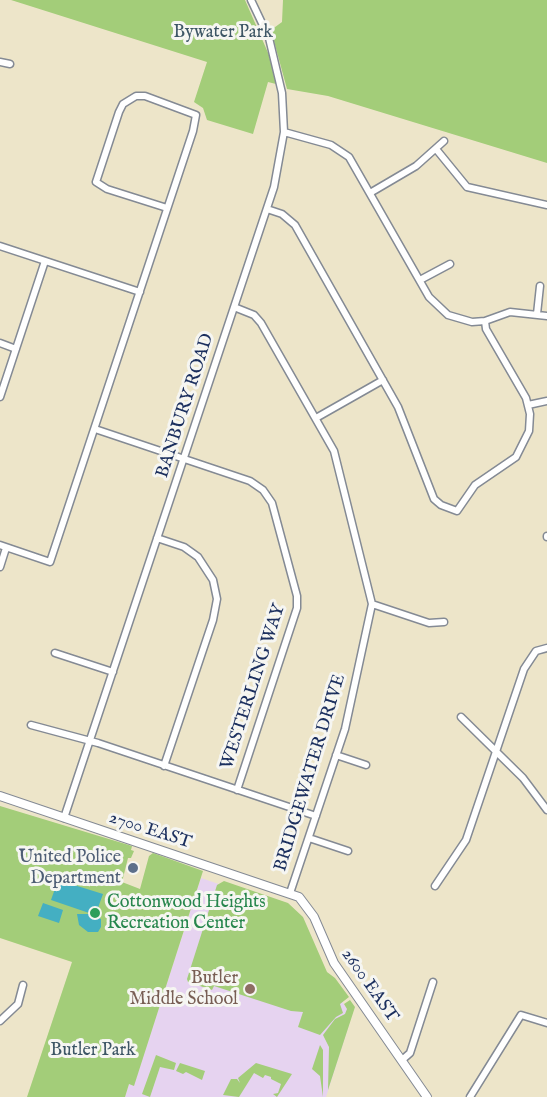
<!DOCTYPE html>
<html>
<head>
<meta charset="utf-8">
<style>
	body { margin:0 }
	canvas { display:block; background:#ede5c9 }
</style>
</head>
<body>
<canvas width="547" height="1097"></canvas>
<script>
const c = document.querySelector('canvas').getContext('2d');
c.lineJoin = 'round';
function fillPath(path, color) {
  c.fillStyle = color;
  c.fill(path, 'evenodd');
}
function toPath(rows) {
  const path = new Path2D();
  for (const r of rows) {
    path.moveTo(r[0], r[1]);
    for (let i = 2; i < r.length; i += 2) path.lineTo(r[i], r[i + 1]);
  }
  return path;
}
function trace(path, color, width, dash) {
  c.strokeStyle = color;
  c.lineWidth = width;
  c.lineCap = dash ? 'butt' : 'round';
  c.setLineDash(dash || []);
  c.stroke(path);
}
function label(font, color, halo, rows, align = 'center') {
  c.font = font + ' "IM FELL English",serif';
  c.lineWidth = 6;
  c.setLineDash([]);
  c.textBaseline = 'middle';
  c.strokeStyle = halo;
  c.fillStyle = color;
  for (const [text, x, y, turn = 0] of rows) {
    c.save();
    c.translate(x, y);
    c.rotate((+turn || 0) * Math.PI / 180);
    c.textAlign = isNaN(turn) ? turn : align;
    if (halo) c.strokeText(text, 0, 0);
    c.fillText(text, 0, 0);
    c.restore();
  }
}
const built = toPath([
	[201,878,295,910,325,976,347,1009,349,1025,326,1097,125,1097,129,1084,134,1085]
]);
const green = toPath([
	[11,0,245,0,269,55,276,84,268,82,253,134,207,120,203,108,194,102,207,62],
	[283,0,547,0,547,163,328,96,287,89,271,30,282,22],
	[0,806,132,846,131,850,134,851,131,858,128,858,122,882,140,889,149,856,153,853,203,871,134,1086,129,1084,125,1097,27,1097,72,962,0,938],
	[224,881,288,903,303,917,327,972,335,978,349,997,340,1004,343,1013,336,1017,320,1035,298,1027,303,1012,291,1011,214,986,212,990,188,982,187,979,217,885],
	[350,1000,355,1007,328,1090,329,1047,323,1035,335,1019,345,1014,347,1009,344,1004],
	[320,1045,323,1050,323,1097,320,1076,312,1069],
	[156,1055,176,1063,174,1070,160,1067,150,1097,142,1094],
	[180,1063,205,1071,202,1080,186,1072,183,1074,176,1071],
	[256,1063,292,1074,277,1097,273,1094,278,1093,281,1084,271,1079,271,1077,265,1075,263,1078,254,1073,239,1097,223,1095,231,1079,237,1079,240,1083,238,1078]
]);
const water = toPath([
	[58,880,103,894,95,916,101,919,101,927,98,932,88,932,79,925,77,914,92,914,51,900],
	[43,903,63,910,59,923,38,916]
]);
const minor = toPath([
	[0,62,10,64],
	[284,132,331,145,349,157,429,297,448,315,472,322,485,321,510,312,547,316],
	[436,149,467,187,547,205],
	[370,193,416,166,444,141],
	[267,209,282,214,295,225,398,407,434,499,441,505,457,511,475,485,516,457,529,431,530,414,526,398,486,329,485,321],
	[0,246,140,292],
	[420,280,450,264],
	[234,307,254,315,261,323,334,451,372,604,345,729,290,893],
	[537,314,540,286],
	[0,343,16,349],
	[0,397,45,261],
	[528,405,547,401],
	[316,418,383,380],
	[95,429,250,481,263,490,272,503,297,596,297,608,237,790],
	[547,536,547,537],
	[157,538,184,547,198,557,213,580,217,599,213,620,164,766],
	[0,545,50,562,193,131,196,115,145,96,136,96,123,104,119,112,96,182,107,189,167,208],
	[0,567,6,548],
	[372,604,429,623,444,622],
	[55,653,113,672],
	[461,717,523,778,547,810],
	[31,725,98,743,316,816],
	[336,755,366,765],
	[64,818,274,187,284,132,282,93,269,38,251,0],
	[309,838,348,851],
	[435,886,466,840,524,669,536,651,547,648],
	[0,1021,18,1004,23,985],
	[402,1060,410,1053,433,982],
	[470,1097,521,1015,547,1023]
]);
const tertiary = toPath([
	[0,796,299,897,314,917,334,963,427,1097]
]);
const markers = [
	[133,868,6,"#5c6f8a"],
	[95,913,6,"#2e9e5b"],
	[250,989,6,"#8d6e63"]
];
const parkNames = [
	["Bywater Park",223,33],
	["Butler Park",93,1051]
];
const streetNames = [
	["BANBURY ROAD",186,406,-72],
	["WESTERLING WAY",254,687,-72],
	["BRIDGEWATER DRIVE",311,773,-73],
	["2700 EAST",150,831,18],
	["2600 EAST",369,986,55]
];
const serviceNames = [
	["United Police",121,858],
	["Department",121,879]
];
const leisureNames = [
	["Cottonwood Heights",107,903],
	["Recreation Center",107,924]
];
const educationNames = [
	["Butler",238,979],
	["Middle School",238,1000]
];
fillPath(built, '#e6d3f0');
fillPath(green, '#a3cd79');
fillPath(water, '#44afc2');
trace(minor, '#848a94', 9);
trace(tertiary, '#848a94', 10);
trace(minor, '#fff', 6);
trace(tertiary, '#fff', 8);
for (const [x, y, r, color] of markers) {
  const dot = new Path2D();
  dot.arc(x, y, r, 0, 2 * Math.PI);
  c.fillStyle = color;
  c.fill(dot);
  trace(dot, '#f6f6f2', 2);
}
label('18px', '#3d5665', '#f6f6f2', parkNames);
label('18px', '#1b2f5e', '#f6f6f2', streetNames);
label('18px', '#4e5e75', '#f6f6f2', serviceNames, 'right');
label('18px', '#27864d', '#f6f6f2', leisureNames, 'left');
label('18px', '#785e54', '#f6f6f2', educationNames, 'right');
</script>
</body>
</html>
